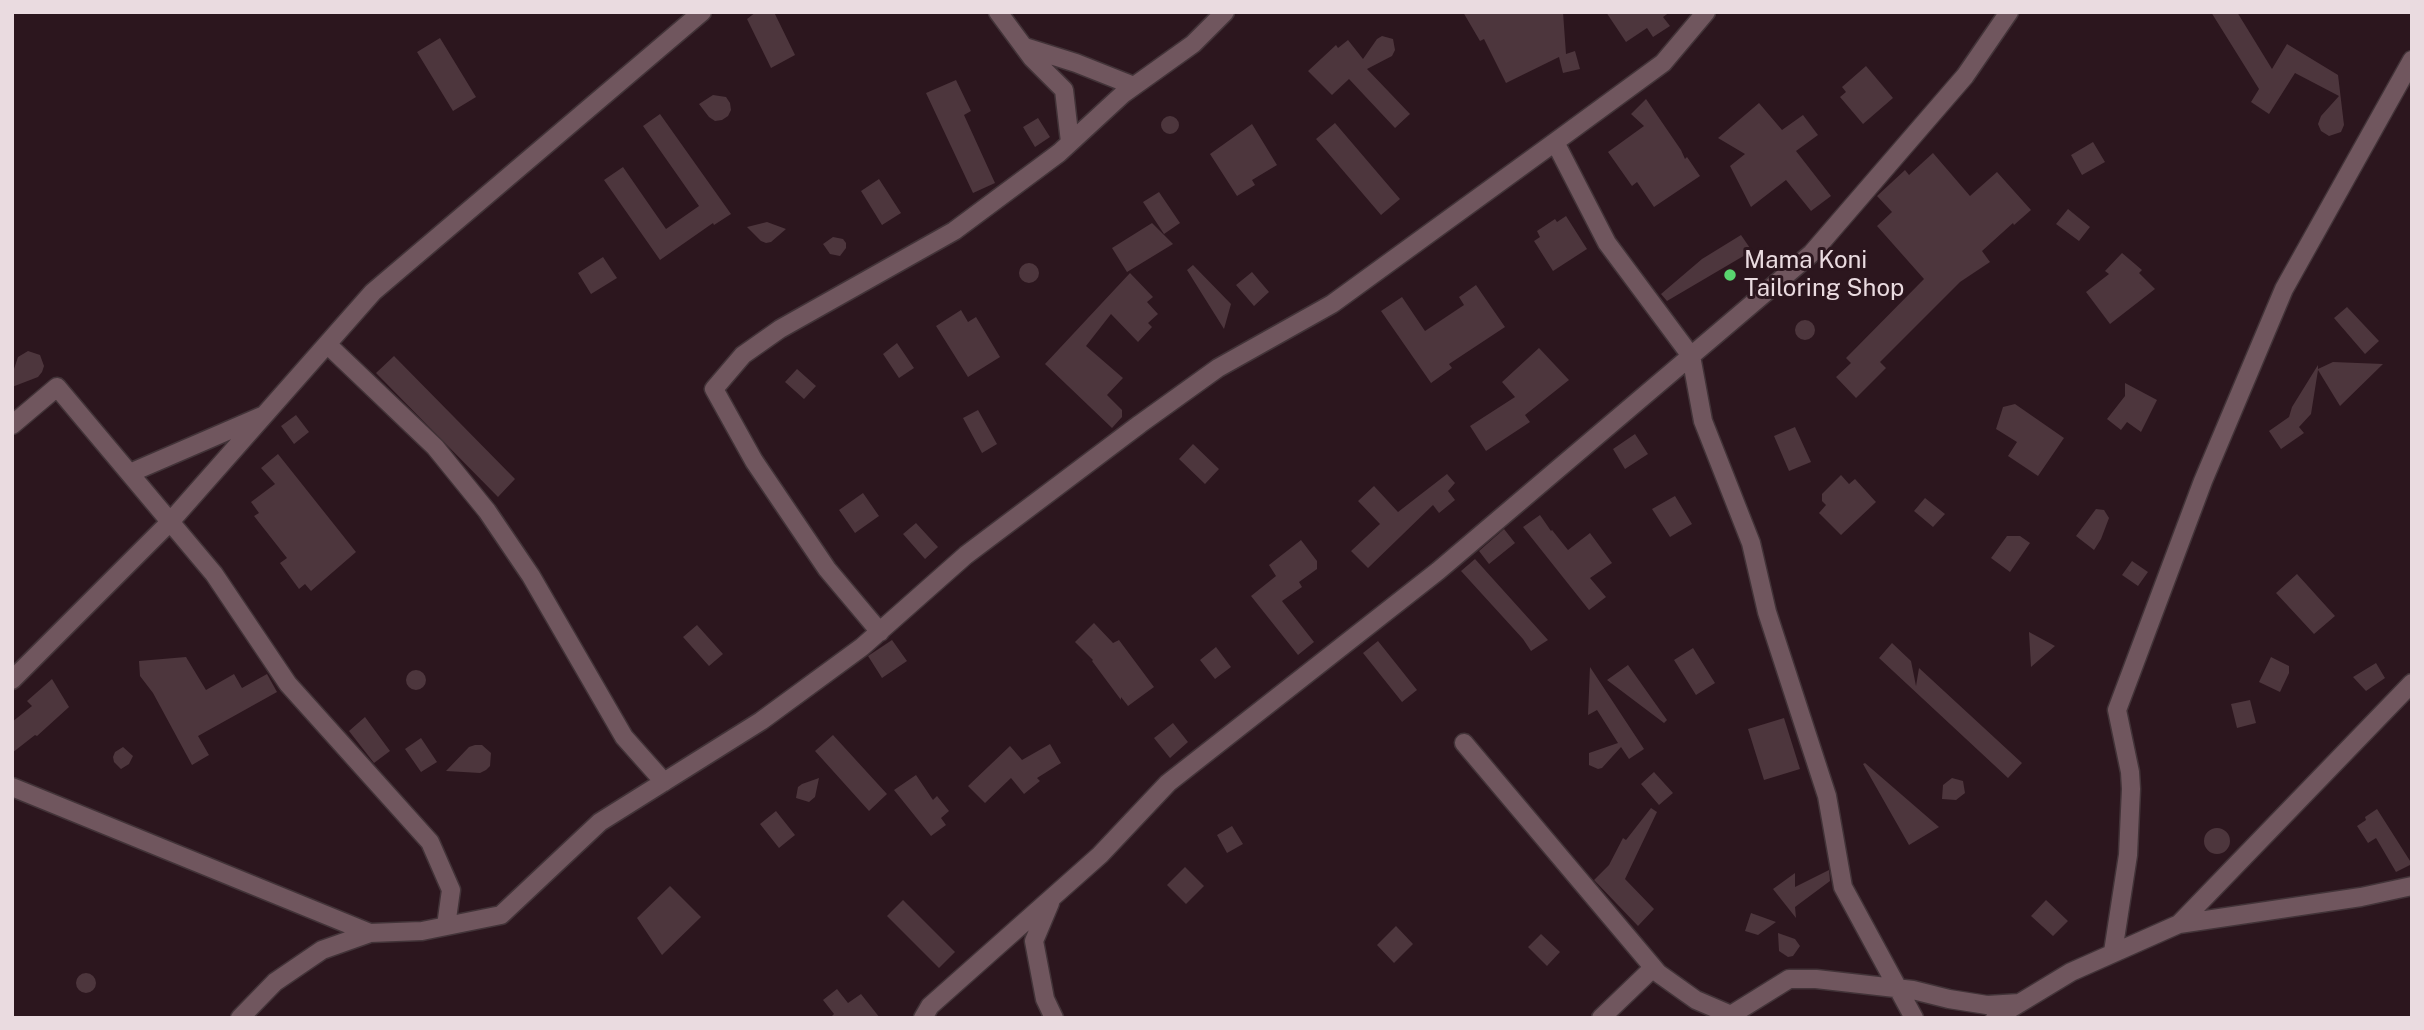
<!DOCTYPE html>
<html>
<head>
<meta charset="utf-8">
<style>
	body { margin:0 }
	#map { position:relative; width:2424px; height:1030px; overflow:hidden; background:#2c161e; font-family:"Public Sans",sans-serif }
	canvas { display:block }
	.frame { position:absolute; inset:0; border:14px solid #eadbe0; pointer-events:none }
</style>
</head>
<body>
<div id="map">
<canvas width="2424" height="1030"></canvas>
<div class="frame"></div>
</div>
<script>
const c = document.querySelector('canvas').getContext('2d');
c.lineJoin = 'round';
function fillPath(path, color) {
  c.fillStyle = color;
  c.fill(path, 'evenodd');
}
function toPath(rows) {
  const path = new Path2D();
  for (const r of rows) {
    if (r.length === 3) {
      path.moveTo(r[0] + r[2], r[1]);
      path.arc(r[0], r[1], r[2], 0, 2 * Math.PI);
      continue;
    }
    path.moveTo(r[0], r[1]);
    for (let i = 2; i < r.length; i += 2) path.lineTo(r[i], r[i + 1]);
  }
  return path;
}
function trace(path, color, width, dash) {
  c.strokeStyle = color;
  c.lineWidth = width;
  c.lineCap = dash ? 'butt' : 'round';
  c.setLineDash(dash || []);
  c.stroke(path);
}
function label(font, color, halo, rows, align = 'center') {
  c.font = font + ' "Public Sans",sans-serif';
  c.lineWidth = 6;
  c.setLineDash([]);
  c.textBaseline = 'middle';
  c.strokeStyle = halo;
  c.fillStyle = color;
  for (const [text, x, y, turn = 0] of rows) {
    c.save();
    c.translate(x, y);
    c.rotate((+turn || 0) * Math.PI / 180);
    c.textAlign = isNaN(turn) ? turn : align;
    if (halo) c.strokeText(text, 0, 0);
    c.fillText(text, 0, 0);
    c.restore();
  }
}
const building = toPath([
	[756,12,774,12,795,55,771,68,747,19],
	[1463,12,1563,12,1566,54,1575,51,1580,69,1563,73,1559,57,1506,83,1484,39,1480,41],
	[1606,12,1670,12,1663,17,1670,26,1653,37,1647,28,1626,42],
	[2211,12,2237,12,2272,69,2287,44,2338,75,2344,125,2341,132,2329,136,2321,131,2318,124,2321,116,2339,96,2295,73,2269,114,2251,102,2259,89],
	[1382,36,1393,39,1395,50,1392,56,1367,69,1410,114,1395,128,1349,79,1332,95,1308,71,1336,45,1338,48,1348,40,1363,59,1377,39],
	[440,38,476,97,453,111,417,52],
	[1866,66,1893,98,1863,124,1840,97,1846,92,1842,87],
	[956,80,971,111,964,115,995,183,973,193,926,93],
	[713,95,726,97,730,103,731,110,728,116,722,120,715,121,709,117,699,104],
	[1646,99,1681,150,1685,159,1687,157,1700,176,1654,207,1637,182,1632,186,1608,152,1644,126,1631,114],
	[1759,103,1782,130,1803,115,1818,135,1796,151,1831,196,1811,211,1786,180,1751,207,1730,166,1745,154,1718,138],
	[660,114,731,214,714,225,713,223,660,260,604,180,623,167,666,229,699,206,643,126],
	[1170,125,9],
	[1038,118,1050,137,1035,147,1023,127],
	[1335,123,1400,199,1381,215,1316,139],
	[1252,124,1277,165,1252,180,1255,185,1237,196,1210,154],
	[2093,142,2105,162,2082,175,2071,155],
	[1933,153,1970,196,1997,172,2031,210,2014,225,2013,223,1982,251,1990,262,1960,282,1880,362,1886,368,1856,398,1836,377,1851,363,1846,358,1924,279,1877,226,1892,212,1877,196,1905,170,1909,175],
	[879,179,901,213,882,225,861,191],
	[1159,192,1180,223,1164,234,1143,202],
	[2068,209,2090,227,2079,241,2056,224],
	[1566,216,1587,249,1553,271,1534,241,1540,237,1537,231,1555,219,1557,222],
	[767,222,786,229,771,242,766,243,761,241,747,227],
	[1152,223,1173,244,1127,272,1112,248],
	[1741,235,1752,251,1667,301,1661,294,1702,259],
	[833,237,843,239,846,243,846,248,840,256,830,254,823,244],
	[2122,253,2142,270,2139,273,2155,289,2110,324,2086,292,2109,274,2105,271],
	[603,257,617,278,591,294,578,273],
	[1029,273,10],
	[1193,265,1231,304,1224,329,1187,270],
	[1252,272,1269,292,1254,306,1236,285],
	[1130,273,1153,297,1147,302,1158,314,1148,323,1152,327,1138,342,1111,314,1086,346,1123,378,1107,395,1122,410,1122,417,1112,428,1045,364],
	[1476,285,1505,327,1449,364,1452,368,1431,383,1381,311,1402,297,1425,331,1464,305,1459,297],
	[2347,307,2379,341,2365,354,2334,318],
	[961,310,968,322,976,317,1000,357,968,377,936,326],
	[1805,330,10],
	[897,343,914,368,899,378,883,354],
	[1539,348,1569,380,1525,415,1530,422,1486,451,1470,426,1515,397,1502,382],
	[28,351,40,355,44,366,42,372,38,377,12,387,12,375,18,357],
	[394,356,515,479,498,497,376,373],
	[2333,362,2383,364,2340,406,2318,370,2311,414,2299,427,2304,433,2281,449,2269,431,2289,417,2292,407,2318,365,2318,369],
	[797,369,816,386,804,399,785,382],
	[2125,383,2157,400,2141,432,2127,422,2121,430,2107,419,2125,396],
	[2015,404,2064,438,2038,476,2008,456,2017,442,1996,429,2003,407],
	[978,410,997,444,982,453,963,418],
	[296,415,309,432,294,444,281,426],
	[1795,427,1811,462,1789,471,1774,436],
	[1635,434,1648,454,1625,469,1613,449],
	[1193,444,1219,469,1205,484,1179,459],
	[278,454,356,552,311,591,305,584,299,589,280,563,287,558,254,516,259,513,251,502,275,484,261,468],
	[1447,474,1455,483,1448,491,1455,500,1439,513,1433,505,1368,568,1351,551,1380,524,1358,501,1374,486,1398,512],
	[1841,475,1849,484,1855,479,1876,502,1841,535,1819,513,1826,505,1822,501,1822,494],
	[863,493,879,516,855,533,839,510],
	[1675,496,1692,524,1670,537,1652,509],
	[1925,498,1945,514,1933,527,1914,511],
	[2096,509,2104,510,2109,518,2101,539,2094,550,2076,536],
	[1540,515,1551,531,1552,530,1568,550,1590,533,1612,563,1590,578,1606,597,1589,610,1523,527],
	[916,523,938,547,925,559,903,534],
	[1504,529,1515,543,1489,564,1479,551],
	[2007,536,2020,536,2030,543,2010,572,1991,558],
	[1301,540,1317,561,1317,569,1299,582,1302,587,1282,601,1314,642,1298,655,1251,596,1276,576,1269,565],
	[1475,559,1548,640,1531,651,1523,639,1461,571],
	[2132,561,2148,572,2138,586,2122,575],
	[2297,574,2335,616,2314,634,2276,593],
	[1094,623,1113,643,1119,640,1154,687,1128,706,1121,697,1121,700,1092,661,1093,660,1075,642],
	[697,625,723,654,709,666,683,637],
	[2029,632,2055,646,2031,667],
	[892,640,907,661,882,678,868,656],
	[1378,641,1417,690,1402,702,1363,653],
	[1892,643,1911,661,1916,686,1919,668,2022,763,2008,778,1879,658],
	[1216,647,1231,667,1215,679,1200,660],
	[1693,648,1715,683,1696,695,1674,660],
	[186,657,206,690,234,674,242,688,267,674,277,692,198,736,209,755,192,765,153,693,140,676,139,661],
	[2271,657,2289,666,2289,673,2280,692,2259,682],
	[2376,663,2385,678,2366,691,2353,677],
	[1628,665,1667,720,1664,723,1607,680],
	[1590,667,1644,749,1629,759,1621,747,1602,768,1598,769,1589,765,1589,753,1618,743,1597,710,1588,715],
	[416,680,10],
	[52,679,69,707,37,736,35,735,12,753,12,722,32,706,27,701],
	[2250,700,2256,723,2237,728,2231,704],
	[365,717,390,751,374,763,349,731],
	[1784,718,1800,769,1764,780,1748,729],
	[1173,723,1188,742,1170,758,1154,738],
	[833,735,887,794,869,811,815,751],
	[421,738,437,762,421,772,405,749],
	[1050,744,1061,763,1037,778,1040,781,1024,794,1011,778,985,803,968,786,1010,746,1022,760],
	[475,745,482,745,491,753,490,766,486,770,480,773,446,771,469,747],
	[123,747,133,756,129,764,121,769,114,762,113,757,115,752],
	[1865,763,1939,827,1909,845,1863,764],
	[1654,772,1673,793,1659,805,1641,784],
	[916,775,933,800,937,796,949,811,941,818,946,825,931,836,894,790],
	[819,778,815,797,809,802,796,798,798,787,802,784],
	[1952,778,1963,781,1965,793,1956,800,1942,799,1943,785],
	[1651,808,1657,812,1625,879,1654,909,1638,926,1594,880,1609,865,1623,838,1626,840],
	[2377,809,2412,864,2396,872,2376,838,2368,843,2357,826,2366,820,2365,817],
	[776,811,795,835,779,848,760,824],
	[1232,826,1243,844,1227,853,1217,835],
	[2217,841,13],
	[1185,867,1204,886,1186,904,1167,885],
	[1829,870,1830,881,1795,907,1796,918,1773,889,1795,873,1795,887],
	[670,886,701,917,662,955,637,918],
	[903,900,955,952,939,968,887,916],
	[2046,900,2068,921,2053,936,2031,916],
	[1751,913,1776,922,1758,935,1745,931],
	[1396,926,1413,944,1394,963,1377,945],
	[1778,933,1795,939,1800,946,1793,956,1788,957,1779,951],
	[1541,934,1560,952,1547,966,1528,947],
	[86,983,10],
	[837,989,848,1003,861,994,880,1018,830,1018,834,1014,823,1000]
]);
const minor = toPath([
	[998,12,1032,58,1064,90,1070,142],
	[1025,47,1076,63,1134,86],
	[1555,142,1607,243,1691,356,1703,421,1751,543,1767,612,1827,796,1843,887,1914,1018],
	[328,345,435,447,487,511,531,576,624,737,664,782],
	[12,425,57,387,214,574,288,684,430,842,451,890,446,926],
	[130,473,262,416],
	[880,632,827,569,754,461,714,389,743,355,780,329,954,231,1059,153,1123,94,1193,44,1225,12],
	[12,680,170,522,373,292,702,12],
	[1464,743,1658,973,1696,1000,1731,1015,1789,979,1816,979,1913,990,1949,999,1987,1005,2020,1003],
	[12,787,370,933],
	[1050,903,1034,941,1045,999,1054,1018],
	[2179,924,2412,683],
	[2113,952,2128,855,2131,789,2130,772,2117,710,2203,481,2284,289,2412,60],
	[240,1018,275,982,322,950,370,933,422,931,501,915,600,822,761,721,862,647,966,555,1140,424,1218,368,1332,304,1555,142,1663,63,1706,12],
	[923,1018,930,1006,1100,855,1168,783,1438,571,1812,253,1965,76,2009,12],
	[1601,1018,1653,968],
	[1995,1018,2071,972,2179,924,2361,897,2412,886]
]);
const markers = [
	[1730,275,7,"#59d56f"]
];
const poiNames = [
	["Mama Koni",1744,261],
	["Tailoring Shop",1744,289]
];
fillPath(building, '#4d363d');
trace(minor, '#423338', 21);
trace(minor, '#70565e', 18);
for (const [x, y, r, color] of markers) {
  const dot = new Path2D();
  dot.arc(x, y, r, 0, 2 * Math.PI);
  c.fillStyle = color;
  c.fill(dot);
  trace(dot, '#2c161e', 2.5);
}
label('24px', '#eadbe0', '#2c161e', poiNames, 'left');
</script>
</body>
</html>
